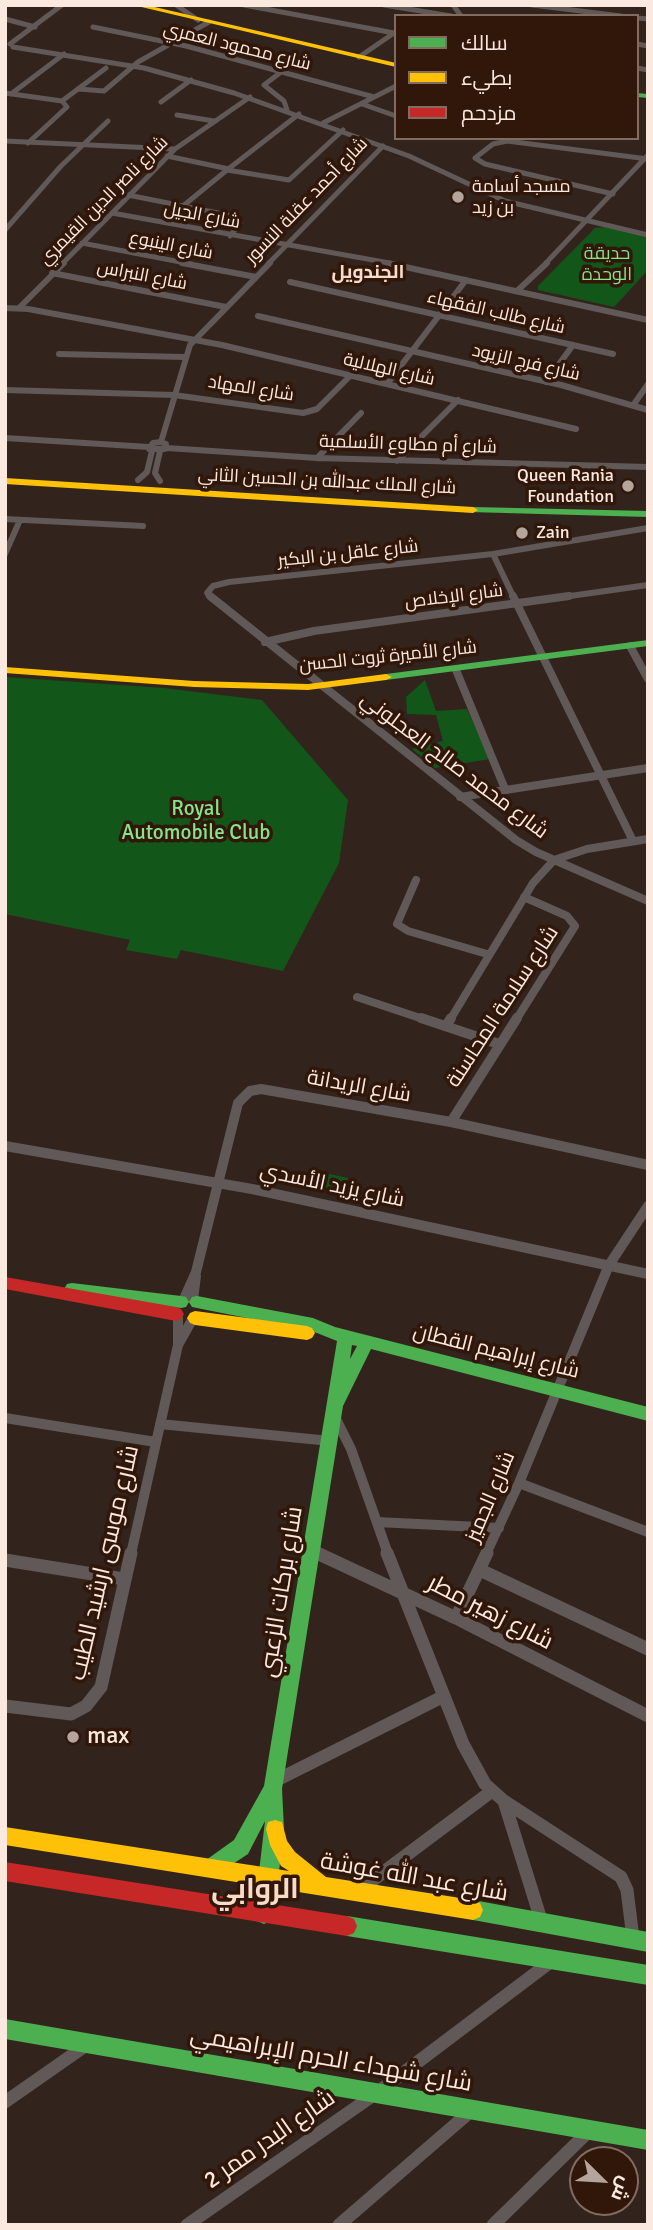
<!DOCTYPE html>
<html>
<head>
<meta charset="utf-8">
<style>
	body { margin:0 }
	#map { position:relative; width:653px; height:2230px; overflow:hidden; background:#32241c; font-family:Signika,Cairo,sans-serif }
	canvas { display:block }
	.frame { position:absolute; inset:0; border:7px solid #fbe9e0; pointer-events:none }
	.legend { position:absolute; left:394px; top:14px; width:245px; height:126px; box-sizing:border-box; background:#311709; border:2px solid #826b5f; margin:0; padding:9px 12px; list-style:none; font-size:21px; color:#fbe9e0 }
	.legend li { display:flex; align-items:center; gap:14px; height:35px }
	.legend b { width:35px; border:2px solid #826b5f }
	.north { position:absolute; left:569px; top:2146px; width:70px; height:70px; box-sizing:border-box; background:#311709; border:2px solid #826b5f; border-radius:50%; rotate:114deg; font-size:19px; font-weight:700; line-height:28px; text-align:center; color:#fbe9e0 }
	.north::after { content:''; display:block; margin:auto; width:24px; height:32px; background:#b5a49b; clip-path:polygon(50% 0,100% 100%,50% 72%,0 100%) }
</style>
</head>
<body>
<div id="map">
<canvas width="653" height="2230"></canvas>
<div class="frame"></div>
<ul class="legend">
<li><b style="height:9px;background:#4caf50"></b>سالك</li>
<li><b style="height:9px;background:#ffc107"></b>بطيء</li>
<li><b style="height:9px;background:#c62828"></b>مزدحم</li>
</ul>
<div class="north">ش</div>
</div>
<script>
const c = document.querySelector('canvas').getContext('2d');
c.lineJoin = 'round';
function fillPath(path, color) {
  c.fillStyle = color;
  c.fill(path, 'evenodd');
}
function toPath(rows) {
  const path = new Path2D();
  for (const r of rows) {
    path.moveTo(r[0], r[1]);
    for (let i = 2; i < r.length; i += 2) path.lineTo(r[i], r[i + 1]);
  }
  return path;
}
function trace(path, color, width, dash) {
  c.strokeStyle = color;
  c.lineWidth = width;
  c.lineCap = dash ? 'butt' : 'round';
  c.setLineDash(dash || []);
  c.stroke(path);
}
function label(font, color, halo, rows, align = 'center') {
  c.font = font + ' Signika,Cairo,sans-serif';
  c.lineWidth = 7;
  c.setLineDash([]);
  c.textBaseline = 'middle';
  c.strokeStyle = halo;
  c.fillStyle = color;
  for (const [text, x, y, turn = 0] of rows) {
    c.save();
    c.translate(x, y);
    c.rotate((+turn || 0) * Math.PI / 180);
    c.textAlign = isNaN(turn) ? turn : align;
    if (halo) c.strokeText(text, 0, 0);
    c.fillText(text, 0, 0);
    c.restore();
  }
}
const green = toPath([
	[606,227,648,236,648,270,614,307,538,290,538,286,595,228],
	[5,677,164,688,262,700,348,800,339,863,283,971,181,950,177,959,126,950,130,940,5,914],
	[425,680,436,711,467,709,490,759,435,768,412,749,443,741,436,715,407,714,406,697],
	[310,1170,348,1178,344,1191,305,1184]
]);
const streetFar4 = toPath([
	[176,5,198,20],
	[244,5,394,33],
	[384,5,451,16],
	[453,5,461,16],
	[532,5,621,16],
	[637,18,648,19],
	[5,19,35,27],
	[93,27,186,46,374,97],
	[10,44,62,5],
	[637,44,648,46],
	[13,47,144,68,234,93,409,156,505,201,648,235],
	[359,57,394,33],
	[637,68,648,70],
	[281,72,264,85,284,101,287,110],
	[79,89,104,91,138,62,209,22],
	[5,93,62,101,106,68],
	[11,94,64,54],
	[161,102,191,80],
	[362,104,396,116],
	[299,114,227,170,289,180,343,130],
	[177,115,214,121],
	[323,123,396,86],
	[5,141,175,149],
	[28,143,67,107,62,101],
	[167,156,229,169],
	[613,194,485,164,475,158,493,144,507,141,648,159],
	[128,195,233,216,240,223,230,236],
	[183,206,227,170],
	[112,213,395,264],
	[5,230,61,166,108,121],
	[82,243,191,264],
	[62,264,175,149,250,97],
	[268,264,383,146],
	[545,264,647,156]
]);
const streetFar3 = toPath([
	[182,263,256,277],
	[387,263,648,320],
	[52,273,226,307],
	[290,282,613,354],
	[517,291,547,263],
	[5,308,28,309,222,345,576,429],
	[19,308,64,263],
	[258,316,561,385,648,410],
	[59,354,184,357],
	[546,382,573,345],
	[387,384,466,280],
	[5,390,174,395,303,413,317,409,351,375],
	[634,404,648,384],
	[5,438,149,447],
	[161,442,190,345,270,263],
	[161,442,166,444,165,449,149,449,153,443,161,442],
	[167,448,317,458,648,467],
	[160,451,155,473,160,481],
	[317,458,361,413],
	[397,461,458,400],
	[138,480,147,472,152,451],
	[5,519,143,526],
	[5,554,20,520],
	[493,554,514,598],
	[211,598,207,593,213,586,229,582,493,554,648,528],
	[556,598,648,585]
]);
const streetFar2 = toPath([
	[210,596,516,840,536,852,648,901],
	[513,596,633,841],
	[265,642,314,631,569,596],
	[630,646,648,679],
	[456,670,505,789],
	[460,797,648,768],
	[416,880,397,924,408,931,487,954],
	[357,997,426,1020],
	[450,1020,533,883,554,860,587,849,648,839],
	[516,1020,575,926,567,916,524,897]
]);
const streetFar1 = toPath([
	[421,1018,499,1044],
	[446,1026,451,1018],
	[451,1122,517,1018],
	[5,1146,252,1189,648,1274],
	[193,1300,196,1276],
	[183,1301,196,1272,238,1103,250,1091,261,1089,451,1122,648,1165],
	[178,1345,192,1320],
	[335,1417,351,1449,388,1554],
	[5,1418,156,1442],
	[160,1424,330,1441],
	[519,1483,648,1532],
	[377,1522,499,1528],
	[312,1550,321,1554],
	[131,1554,178,1345,178,1317],
	[486,1554,519,1483,609,1265,648,1206]
]);
const street = toPath([
	[317,1553,456,1618,648,1716],
	[387,1553,463,1744,485,1784,504,1801,621,1877,627,1890,633,1938],
	[5,1560,124,1579],
	[480,1570,648,1649],
	[456,1618,487,1553],
	[5,1706,71,1714,86,1706,101,1687,131,1553],
	[275,1781,444,1696],
	[504,1801,542,1923],
	[361,1889,492,1791],
	[5,2102,88,2044],
	[187,2225,378,2092,549,1963],
	[339,2225,471,2111],
	[493,2225,590,2130]
]);
const fast = toPath([
	[637,93,648,94,648,98,637,97,637,93],
	[473,507,648,511,648,517,469,512,468,510,473,507],
	[648,640,648,646,386,680,380,677,386,674,648,640],
	[72,1283,181,1296,186,1297,189,1302,186,1307,181,1308,72,1295,67,1294,64,1289,67,1284,72,1283],
	[197,1296,313,1318,335,1327,648,1407,648,1421,371,1349,343,1406,282,1789,284,1829,274,1914,271,1921,264,1924,257,1921,254,1914,265,1821,248,1854,213,1877,206,1874,203,1867,206,1860,234,1840,264,1786,337,1341,312,1331,192,1307,189,1302,192,1297,197,1296],
	[352,1345,357,1346,350,1359,352,1345],
	[473,1900,648,1932,648,1952,473,1920,466,1917,463,1910,466,1903,473,1900],
	[347,1916,648,1965,648,1985,347,1936,340,1933,337,1926,340,1919,347,1916],
	[5,2019,648,2130,648,2150,5,2039,5,2019]
]);
const slow = toPath([
	[133,5,146,5,396,63,396,67,133,5],
	[5,478,473,507,478,510,473,513,5,484,5,478],
	[5,667,194,681,308,684,386,674,392,677,386,680,308,690,194,687,5,673,5,667],
	[195,1311,307,1326,312,1328,315,1333,312,1338,307,1340,195,1325,190,1323,187,1318,190,1313,195,1311],
	[275,1820,282,1822,287,1841,295,1852,326,1877,473,1900,480,1903,483,1910,480,1917,473,1920,5,1845,5,1827,289,1871,281,1866,270,1845,266,1829,268,1822,275,1820]
]);
const jam = toPath([
	[5,1277,176,1307,181,1309,184,1314,181,1319,176,1321,5,1289,5,1277],
	[5,1862,347,1916,354,1919,357,1926,354,1933,347,1936,5,1881,5,1862]
]);
const markers = [
	[458,197,7,"#b5a49b"],
	[628,486,7,"#b5a49b"],
	[522,533,7,"#b5a49b"],
	[73,1737,7,"#b5a49b"]
];
const farStreetnames = [
	["شارع محمود العمري",237,47,14],
	["شارع ناصر الدين القيمري",104,201,-45],
	["شارع أحمد عقلة النسور",307,201,-46],
	["شارع الجيل",202,216,11],
	["شارع الينبوع",171,246,11],
	["شارع النبراس",142,276,11],
	["شارع طالب الفقهاء",496,313,13],
	["شارع فرج الزيود",526,363,13],
	["شارع الهلالية",389,370,13],
	["شارع المهاد",251,389,9],
	["شارع أم مطاوع الأسلمية",408,445,2],
	["شارع الملك عبدالله بن الحسين الثاني",327,482,3],
	["شارع عاقل بن البكير",348,554,-6],
	["شارع الإخلاص",454,597,-7],
	["شارع الأميرة ثروت الحسن",388,657,-6]
];
const farPoinames = [
	["مسجد أسامة",472,187],
	["بن زيد",472,208],
	["Queen Rania",614,476,"right"],
	["Foundation",614,497,"right"],
	["Zain",536,533]
];
const farParknames = [
	["حديقة",607,254],
	["الوحدة",607,275]
];
const farNeighbourhoodnames = [
	["الجندويل",368,273]
];
const streetNames = [
	["شارع محمد صالح العجلوني",454,766,37],
	["شارع سلامة المحاسنة",503,1007,-57],
	["شارع الريدانة",359,1087,10],
	["شارع يزيد الأسدي",332,1186,12],
	["شارع إبراهيم القطان",496,1352,14],
	["شارع الجميز",491,1497,-67]
];
const parkNames = [
	["Royal",196,809],
	["Automobile Club",196,833]
];
const nearStreetnames = [
	["شارع موسى ارشيد الطيب",105,1563,-77],
	["شارع بركات الزعبي",282,1592,-81],
	["شارع زهير مطر",490,1613,27],
	["شارع عبد الله غوشة",414,1878,10],
	["شارع شهداء الحرم الإبراهيمي",331,2060,10],
	["شارع البدر ممر 2",270,2140,-35]
];
const nearPoinames = [
	["max",87,1737]
];
const nearNeighbourhoodnames = [
	["الروابي",255,1891]
];
fillPath(green, '#125619');
trace(streetFar4, '#605957', 5);
trace(streetFar3, '#605957', 6);
trace(streetFar2, '#605957', 8);
trace(streetFar1, '#605957', 10);
trace(street, '#605957', 13);
fillPath(fast, '#4caf50');
fillPath(slow, '#ffc107');
fillPath(jam, '#c62828');
for (const [x, y, r, color] of markers) {
  const dot = new Path2D();
  dot.arc(x, y, r, 0, 2 * Math.PI);
  c.fillStyle = color;
  c.fill(dot);
  trace(dot, '#311709', 2.5);
}
label('18px', '#fbe9e0', '#311709', farStreetnames);
label('18px', '#fbe9e0', '#311709', farPoinames, 'left');
label('18px', '#84e688', '#311709', farParknames);
label('bold 19px', '#f8dcc9', '#311709', farNeighbourhoodnames);
label('21px', '#fbe9e0', '#311709', streetNames);
label('21px', '#84e688', '#311709', parkNames);
label('24px', '#fbe9e0', '#311709', nearStreetnames);
label('24px', '#fbe9e0', '#311709', nearPoinames, 'left');
label('bold 28px', '#f8dcc9', '#311709', nearNeighbourhoodnames);
</script>
</body>
</html>
